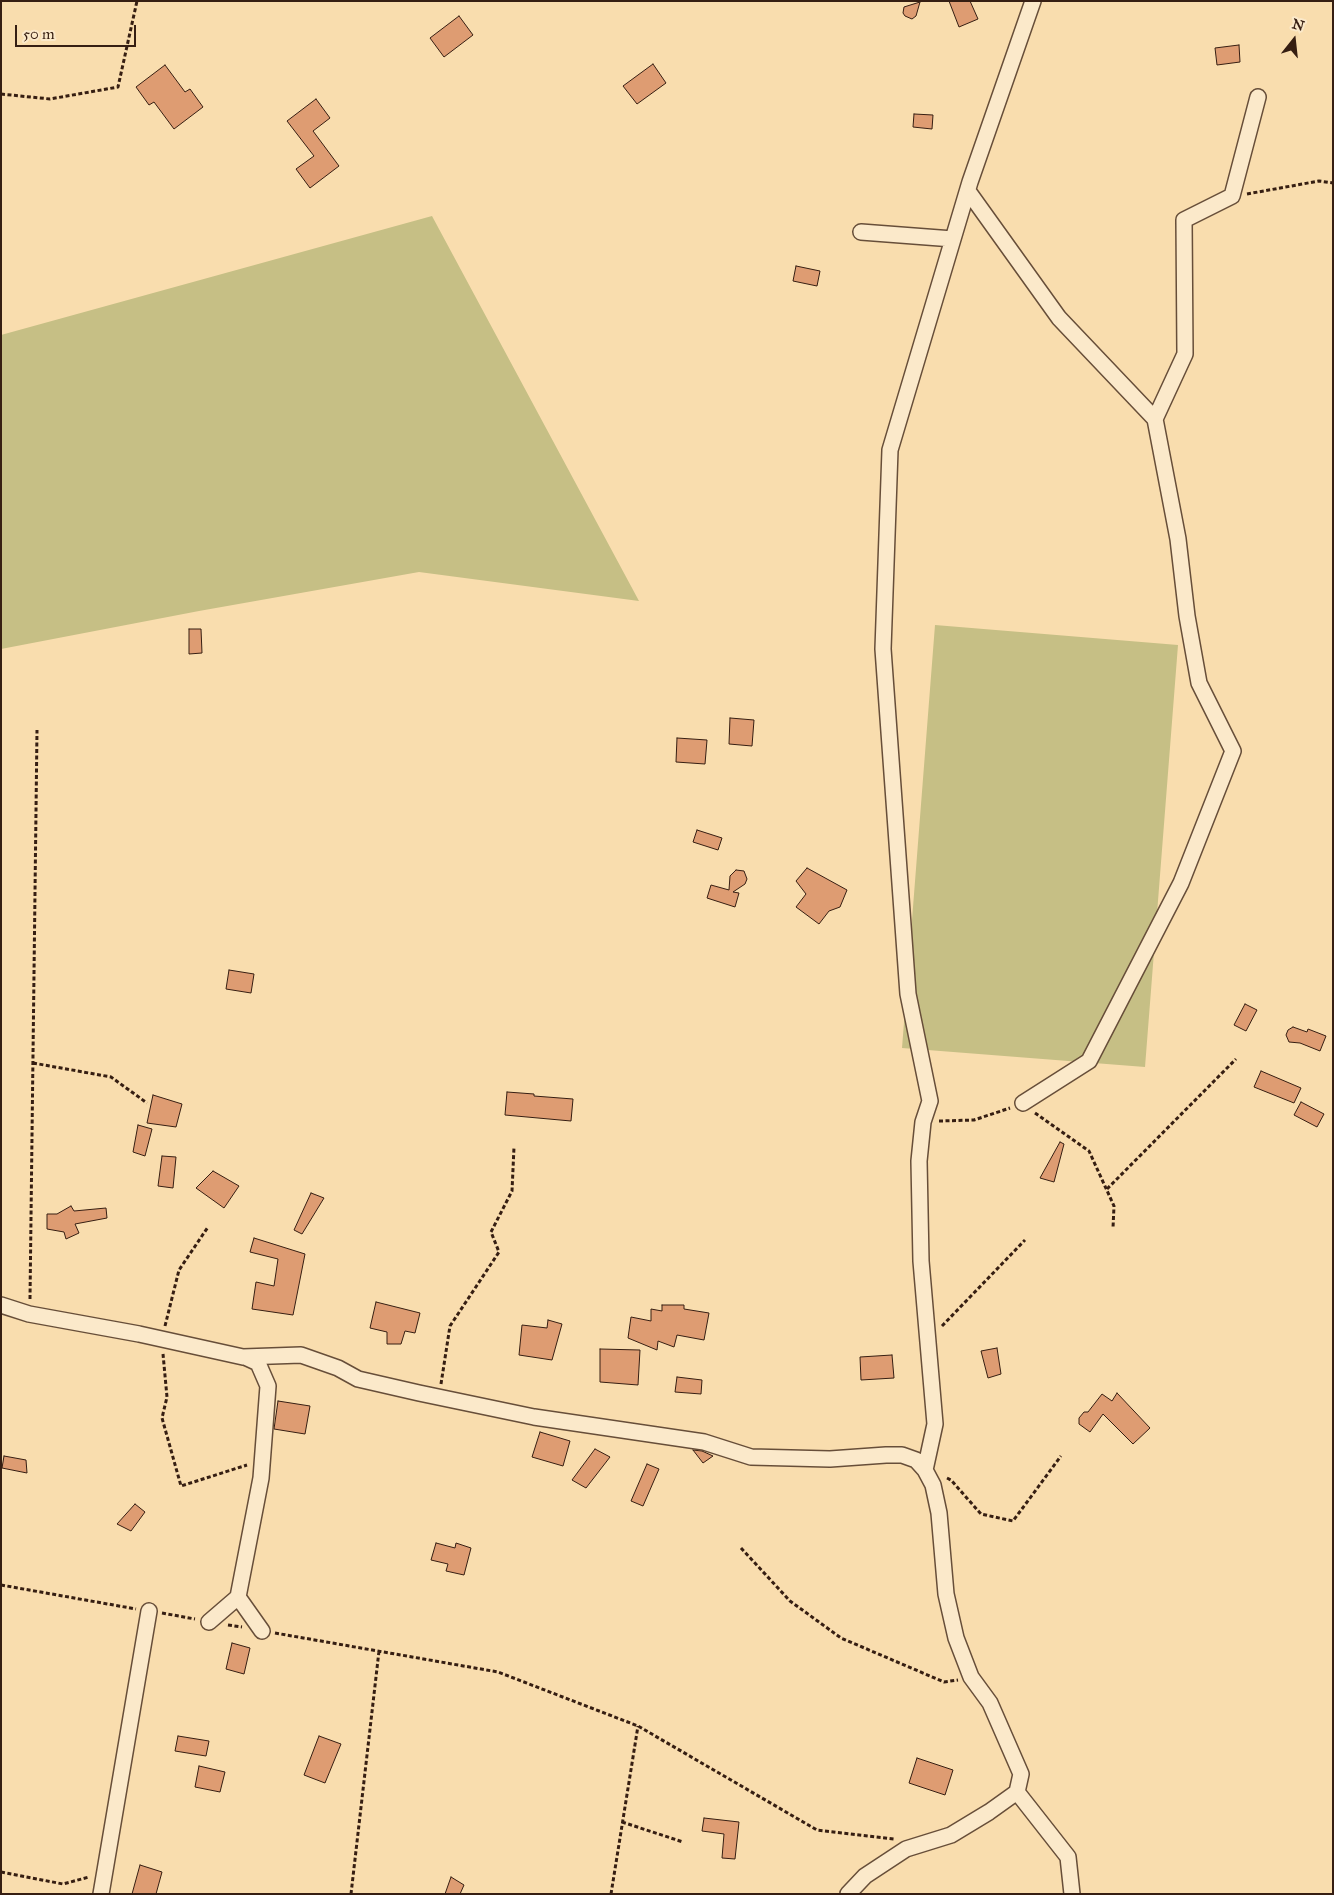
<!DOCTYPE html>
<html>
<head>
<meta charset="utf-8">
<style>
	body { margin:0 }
	#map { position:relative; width:1334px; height:1895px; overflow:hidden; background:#f9ddae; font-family:"IM FELL Great Primer",serif }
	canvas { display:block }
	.frame { position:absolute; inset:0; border:2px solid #361e12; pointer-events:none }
	.north { position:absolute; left:1269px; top:15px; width:50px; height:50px; -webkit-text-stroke:4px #fbe9ca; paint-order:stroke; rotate:16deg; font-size:14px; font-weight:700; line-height:20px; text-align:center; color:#361e12 }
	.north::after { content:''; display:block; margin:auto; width:18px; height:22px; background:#361e12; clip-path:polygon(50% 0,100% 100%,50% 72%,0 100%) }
	.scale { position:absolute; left:15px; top:25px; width:121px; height:22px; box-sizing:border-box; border:2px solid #361e12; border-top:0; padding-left:6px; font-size:15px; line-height:18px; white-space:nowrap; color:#361e12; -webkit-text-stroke:4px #fbe9ca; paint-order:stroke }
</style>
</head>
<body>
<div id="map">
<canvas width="1334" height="1895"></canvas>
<div class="frame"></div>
<div class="north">N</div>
<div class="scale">50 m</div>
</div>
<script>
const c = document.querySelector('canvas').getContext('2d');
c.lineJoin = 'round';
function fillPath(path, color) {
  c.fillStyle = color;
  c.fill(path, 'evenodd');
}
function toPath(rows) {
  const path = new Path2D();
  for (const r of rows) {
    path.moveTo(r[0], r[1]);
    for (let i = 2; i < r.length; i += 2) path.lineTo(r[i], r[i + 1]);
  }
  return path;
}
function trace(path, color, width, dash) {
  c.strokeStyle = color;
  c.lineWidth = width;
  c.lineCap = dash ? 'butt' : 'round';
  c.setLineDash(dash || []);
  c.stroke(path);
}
const green = toPath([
	[432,216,639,601,419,572,199,611,1,649,1,335],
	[935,625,1178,645,1145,1067,902,1048]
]);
const building = toPath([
	[949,1,970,1,978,19,959,27,949,1],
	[920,2,916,16,912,19,905,16,903,13,904,7,920,2],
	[459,16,473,35,444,57,430,38,459,16],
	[1239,45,1240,62,1217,65,1215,48,1239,45],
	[653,64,666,83,637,104,623,86,653,64],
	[165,65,185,92,190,89,203,107,174,129,154,102,149,105,136,87,165,65],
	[316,99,330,118,313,131,339,166,310,188,296,169,314,156,287,121,316,99],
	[914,114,933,115,932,129,913,127,914,114],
	[796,266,820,271,817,286,793,281,796,266],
	[189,629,201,629,202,653,189,654,189,629],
	[730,718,754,720,752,746,729,744,730,718],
	[677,738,707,740,705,764,676,762,677,738],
	[697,830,722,838,718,850,693,842,697,830],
	[807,868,847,890,840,907,829,911,819,924,796,907,806,894,796,881,807,868],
	[736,870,744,871,747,879,745,884,733,892,739,893,735,907,707,898,711,885,729,890,730,876,736,870],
	[229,970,254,974,251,993,226,989,229,970],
	[1245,1004,1257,1010,1246,1031,1234,1025,1245,1004],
	[1293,1027,1307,1032,1308,1029,1326,1036,1320,1051,1300,1043,1289,1042,1286,1035,1288,1030,1293,1027],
	[1261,1071,1301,1088,1294,1103,1254,1087,1261,1071],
	[507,1092,534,1094,534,1096,573,1099,571,1121,505,1115,507,1092],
	[153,1095,182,1104,176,1127,147,1123,153,1095],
	[1301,1102,1324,1114,1317,1127,1294,1115,1301,1102],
	[138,1125,152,1129,145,1156,133,1152,138,1125],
	[1060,1142,1064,1144,1054,1182,1040,1178,1060,1142],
	[162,1156,176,1157,173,1188,158,1186,162,1156],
	[213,1171,239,1186,224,1208,196,1188,213,1171],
	[311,1193,324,1198,302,1234,294,1230,311,1193],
	[71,1206,74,1211,106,1208,107,1218,75,1224,79,1233,66,1239,64,1232,47,1229,47,1214,57,1214,71,1206],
	[254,1238,305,1254,293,1315,252,1309,256,1282,274,1286,278,1259,250,1252,254,1238],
	[376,1302,420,1313,415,1333,405,1331,401,1344,387,1344,387,1332,370,1328,376,1302],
	[662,1305,684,1305,684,1309,709,1313,704,1340,677,1335,674,1347,658,1341,657,1350,628,1338,631,1317,651,1321,651,1309,662,1311,662,1305],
	[548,1320,562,1324,552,1360,519,1355,522,1325,547,1328,548,1320],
	[997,1348,1001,1374,988,1378,981,1351,997,1348],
	[600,1349,640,1350,638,1385,600,1382,600,1349],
	[892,1355,894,1378,861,1380,860,1357,892,1355],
	[677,1377,702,1380,701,1394,675,1392,677,1377],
	[1117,1393,1150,1428,1133,1444,1103,1414,1090,1432,1079,1424,1079,1418,1084,1412,1088,1412,1102,1394,1112,1401,1117,1393],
	[278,1401,310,1406,305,1434,274,1429,278,1401],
	[540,1432,570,1441,563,1466,532,1457,540,1432],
	[595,1449,610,1457,586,1488,572,1480,595,1449],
	[693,1450,702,1451,713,1456,703,1463,693,1450],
	[4,1456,26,1460,27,1473,2,1468,4,1456],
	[647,1464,659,1469,643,1506,631,1501,647,1464],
	[135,1504,145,1512,131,1531,117,1524,135,1504],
	[436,1543,455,1548,456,1543,471,1548,464,1575,446,1571,448,1564,431,1560,436,1543],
	[232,1643,250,1648,244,1674,226,1669,232,1643],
	[178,1736,209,1741,206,1756,175,1751,178,1736],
	[319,1736,341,1744,325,1783,304,1775,319,1736],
	[917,1758,953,1770,945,1795,909,1783,917,1758],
	[199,1766,225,1772,220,1792,195,1787,199,1766],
	[704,1818,739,1822,735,1859,722,1858,724,1834,702,1831,704,1818],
	[140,1865,162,1872,156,1894,132,1894,140,1865],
	[451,1877,464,1885,460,1894,445,1894,451,1877]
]);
const path = toPath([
	[1,94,50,99,118,87,137,1],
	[1247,194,1319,181,1333,183],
	[33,1063,111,1077,147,1103],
	[1035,1113,1089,1151,1114,1206,1113,1228],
	[939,1121,974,1120,1010,1108],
	[1107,1189,1236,1059],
	[30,1299,37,730],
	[165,1326,179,1270,208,1227],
	[942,1326,1025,1240],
	[163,1354,167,1397,162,1418,181,1486,247,1465],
	[441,1384,450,1326,499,1252,491,1232,512,1191,514,1147],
	[947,1478,951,1480,981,1514,1013,1521,1061,1456],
	[741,1548,790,1601,841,1638,944,1682,958,1680],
	[1,1585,136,1609],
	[162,1613,195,1619],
	[228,1625,242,1627],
	[275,1633,498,1672,638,1726,817,1830,894,1839],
	[622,1822,683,1842],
	[1,1872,63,1884,89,1877],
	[351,1894,379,1651],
	[611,1894,638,1726]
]);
const street = toPath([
	[968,191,1059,318,1155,419],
	[861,232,953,239],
	[1023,1103,1089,1061,1181,883,1233,751,1199,683,1187,616,1178,539,1155,419,1185,354,1184,220,1232,196,1258,97],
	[1,1305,29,1314,139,1334,243,1357,301,1355,338,1368,358,1379,419,1393,534,1417,704,1442,751,1457,830,1459,886,1455,902,1455,916,1460,925,1470,933,1485,939,1513,946,1594,956,1638,971,1677,990,1703,1021,1774,1017,1792,989,1812,951,1835,906,1849,865,1876,848,1894],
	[925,1470,935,1424,921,1261,919,1161,923,1122,930,1101,908,994,883,649,890,450,970,182,1033,1],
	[238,1597,262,1631],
	[209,1622,238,1597,261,1478,268,1386,258,1363,245,1357],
	[1017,1792,1068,1857,1072,1894],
	[101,1894,149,1611]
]);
fillPath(green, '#c6bf85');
fillPath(building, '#de9c72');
trace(building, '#361e12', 1);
trace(street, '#674e39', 18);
trace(path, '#361e12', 3, [4, 2.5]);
trace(street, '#fbe9ca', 15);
</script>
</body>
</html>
